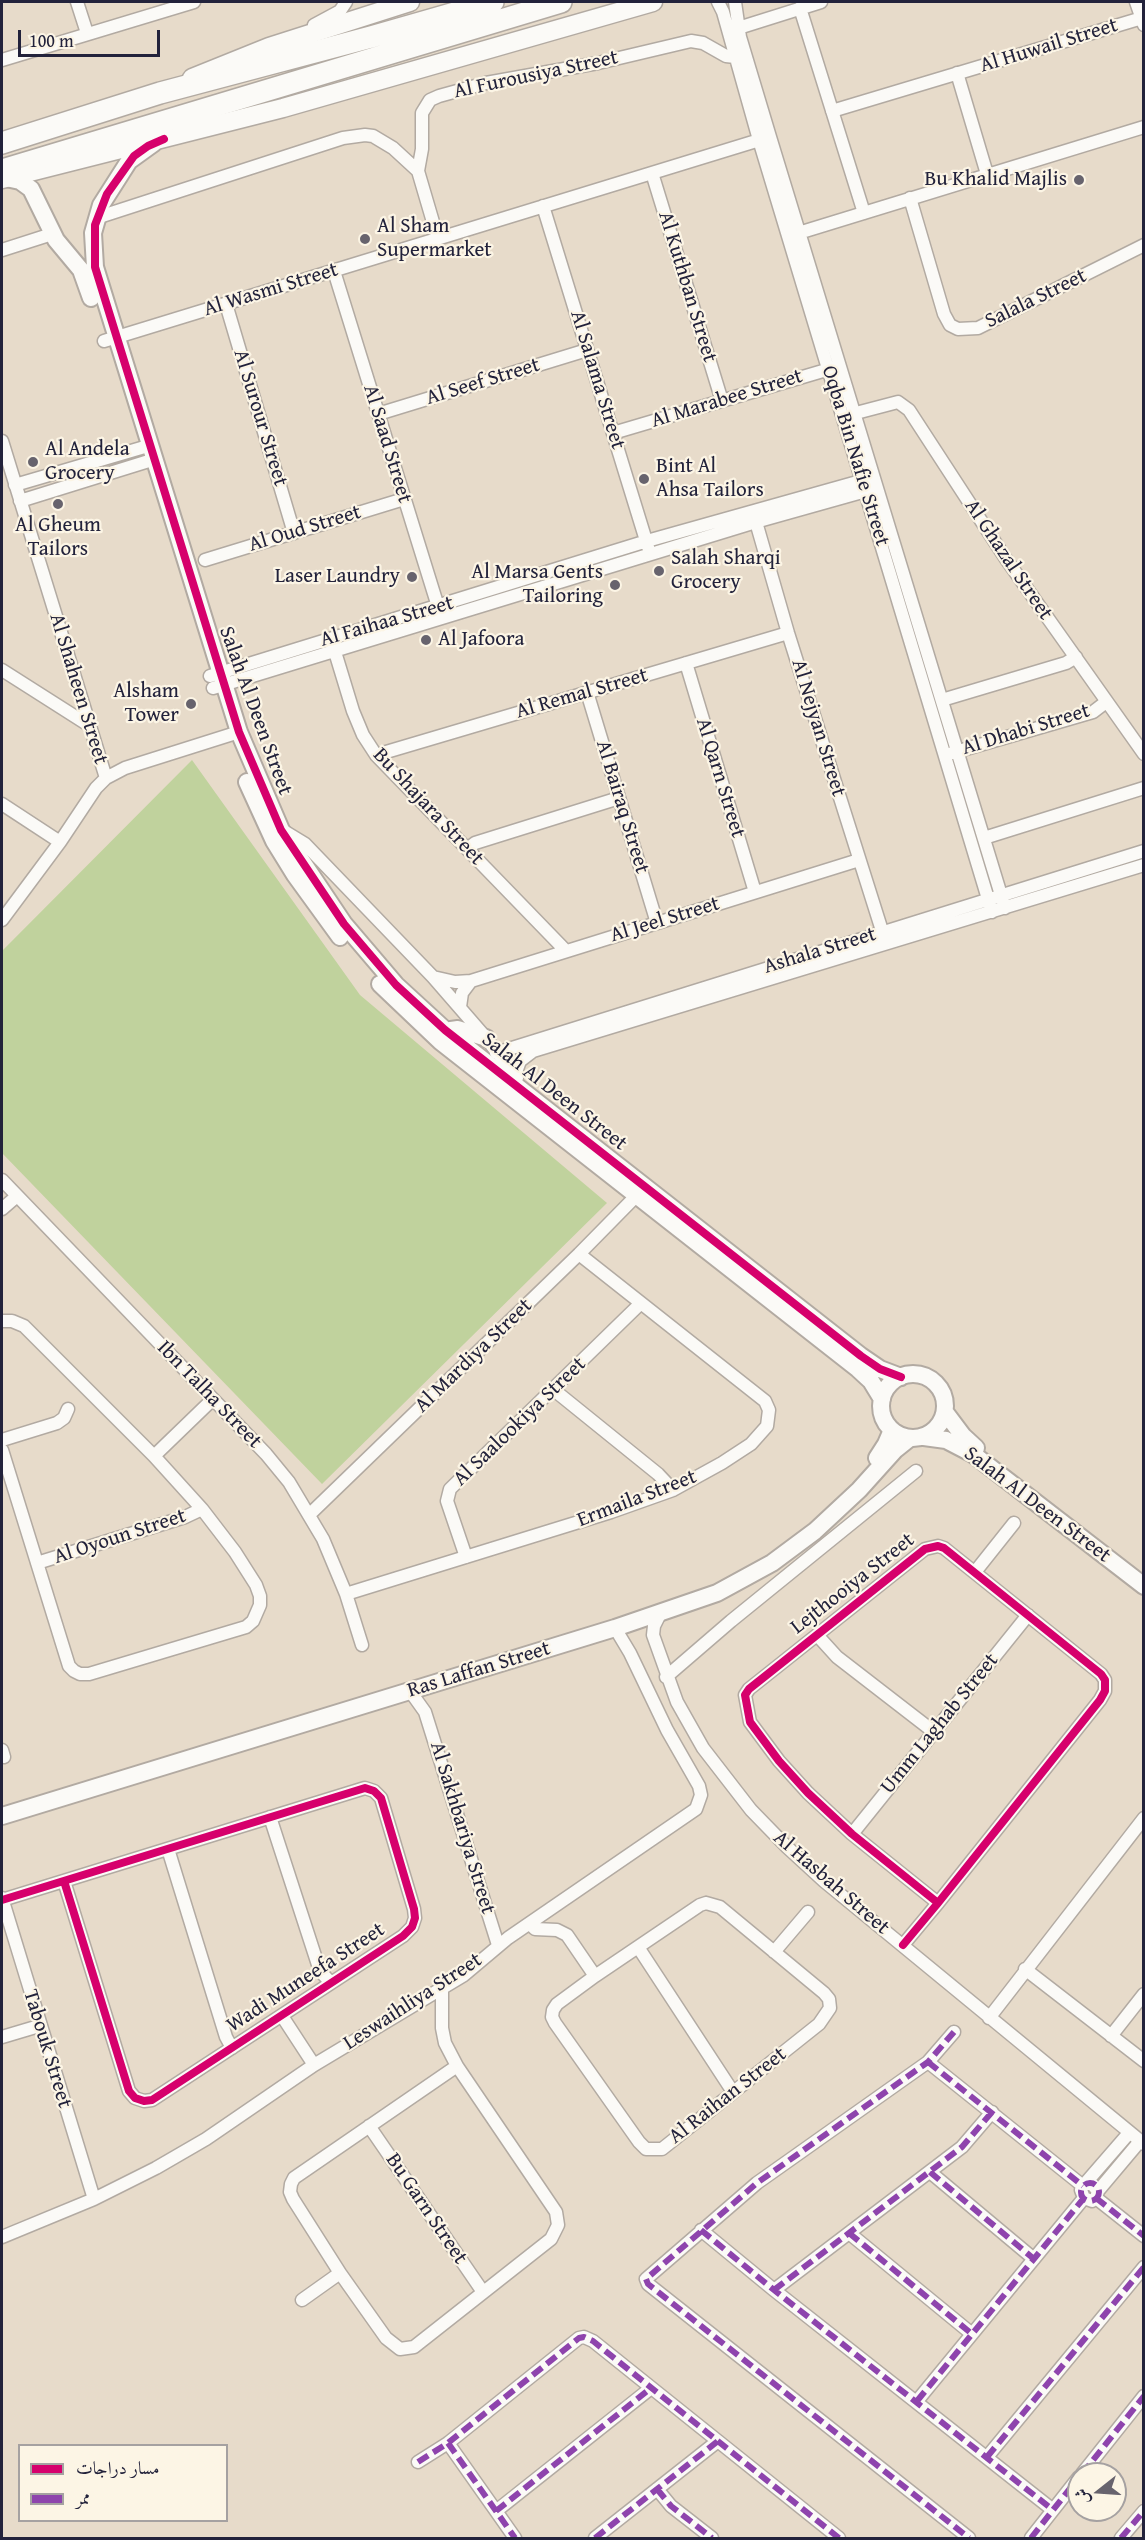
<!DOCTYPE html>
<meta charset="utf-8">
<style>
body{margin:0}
#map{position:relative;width:1145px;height:2540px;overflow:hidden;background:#e7dbca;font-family:"Gentium Book Plus",Amiri,serif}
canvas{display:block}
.frame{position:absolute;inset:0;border:3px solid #22223b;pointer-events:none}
.legend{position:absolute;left:18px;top:2444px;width:210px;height:78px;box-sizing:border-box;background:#fcf5e5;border:2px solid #a5a1a1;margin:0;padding:8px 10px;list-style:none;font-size:18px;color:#22223b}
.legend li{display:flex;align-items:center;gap:12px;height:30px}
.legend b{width:30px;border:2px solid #a5a1a1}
.north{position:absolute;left:1067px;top:2462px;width:60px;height:60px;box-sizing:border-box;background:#fcf5e5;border:2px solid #a5a1a1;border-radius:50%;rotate:253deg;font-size:16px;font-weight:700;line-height:24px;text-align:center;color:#22223b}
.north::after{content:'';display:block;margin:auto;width:21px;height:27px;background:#67636d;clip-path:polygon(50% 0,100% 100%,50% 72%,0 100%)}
.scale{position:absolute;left:18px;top:30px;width:142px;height:27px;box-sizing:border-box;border:3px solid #22223b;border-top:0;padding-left:8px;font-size:18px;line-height:21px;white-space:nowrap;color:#22223b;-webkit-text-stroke:4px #fcf5e5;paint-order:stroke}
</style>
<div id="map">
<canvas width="1145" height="2540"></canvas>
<div class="frame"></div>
<ul class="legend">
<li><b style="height:8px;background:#d6006c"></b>مسار دراجات</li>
<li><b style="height:8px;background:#8e44ad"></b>ممر</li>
</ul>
<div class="north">ش</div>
<div class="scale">100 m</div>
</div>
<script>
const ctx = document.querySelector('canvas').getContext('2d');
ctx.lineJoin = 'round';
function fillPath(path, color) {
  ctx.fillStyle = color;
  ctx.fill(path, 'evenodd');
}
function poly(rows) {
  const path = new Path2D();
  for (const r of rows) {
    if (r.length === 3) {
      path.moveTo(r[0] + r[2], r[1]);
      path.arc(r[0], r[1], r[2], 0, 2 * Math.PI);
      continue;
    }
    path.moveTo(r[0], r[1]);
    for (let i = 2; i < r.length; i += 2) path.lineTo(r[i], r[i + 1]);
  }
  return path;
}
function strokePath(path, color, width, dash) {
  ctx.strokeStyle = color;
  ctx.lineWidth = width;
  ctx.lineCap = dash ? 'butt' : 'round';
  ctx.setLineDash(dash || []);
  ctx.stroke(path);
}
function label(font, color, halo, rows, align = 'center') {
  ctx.font = font + ' "Gentium Book Plus",serif';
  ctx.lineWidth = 4.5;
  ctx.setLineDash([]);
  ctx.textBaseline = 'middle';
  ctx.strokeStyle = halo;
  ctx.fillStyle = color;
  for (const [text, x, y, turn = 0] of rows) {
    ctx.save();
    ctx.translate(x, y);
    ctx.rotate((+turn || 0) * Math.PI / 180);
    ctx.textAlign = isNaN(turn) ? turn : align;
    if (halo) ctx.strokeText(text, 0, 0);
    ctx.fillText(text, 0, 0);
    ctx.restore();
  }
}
fillPath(poly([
 [192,760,360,995,607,1203,322,1484,2,1153,2,951]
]), '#c0d29d');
const street = poly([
 [77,2,87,33],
 [718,2,723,12,759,140,992,912],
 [735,2,740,37,770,137,1005,908],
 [1136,2,1144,25],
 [800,8,864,213],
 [314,25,340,11,346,2],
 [732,30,821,2],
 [2,60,194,2],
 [957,73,987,174],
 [832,111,1142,18],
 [418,171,422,149,422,113,430,100,439,96,486,83,598,63,691,41,703,43,726,56,735,57],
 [652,173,722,401],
 [910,198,944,314,950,325,958,329,978,328,1144,245],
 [543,206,648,547],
 [96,218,343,138,365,135,373,136,393,148,418,171,438,239],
 [792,235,1144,127],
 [2,250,52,234],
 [334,271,440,613],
 [226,304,294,533],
 [104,341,766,138],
 [856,413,898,402,909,410,1006,559,1144,754],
 [378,414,587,350],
 [613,433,833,368],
 [2,441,106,778],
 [15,485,148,446],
 [20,501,152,460],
 [754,515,788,633,884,937],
 [205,560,404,499],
 [332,642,353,711,363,735,376,755,566,951],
 [686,663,755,892],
 [2,670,90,726],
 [210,676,647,541,868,479],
 [213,688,759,521,873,489],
 [587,692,657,923],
 [942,700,1066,663,1076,657],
 [952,753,1093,712,1106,702],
 [376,755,788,633],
 [2,804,60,842],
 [282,830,305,844,433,977,486,1038,517,1078],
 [984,838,1144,788],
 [467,849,475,843,619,798],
 [2,920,60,842,96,788,106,778,125,768,239,732],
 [433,977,455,982,471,981,859,860],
 [460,1007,462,993,471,981],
 [496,1053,1144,851],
 [515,1075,520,1061,533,1051,1144,865],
 [2,1180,266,1454,289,1482,323,1539,346,1594,362,1645],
 [2,1209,17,1196],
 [2,1321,12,1321,24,1326,154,1456,202,1509,235,1552,256,1585,260,1596,260,1605,253,1621,246,1627,89,1674,80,1674,74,1671,69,1666,2,1450],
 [554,1390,658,1474,673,1490],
 [2,1440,57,1423,64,1418,68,1409],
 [154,1456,213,1399],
 [310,1514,579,1254,642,1190],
 [466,1557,447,1501,450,1489,640,1304],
 [37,1563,185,1517,202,1509],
 [975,1572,1014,1523],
 [346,1594,611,1512,673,1490,722,1463,751,1444,767,1426,769,1410,765,1401,579,1254],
 [661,1612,654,1626,653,1635,677,1702,703,1748,751,1810,787,1847,824,1881,1144,2144],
 [817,1635,837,1657,934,1732],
 [666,1677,731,1621,916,1471],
 [410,1691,425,1712,498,1945],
 [2,1750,4,1757],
 [270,1817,320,1971,331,1983],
 [852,1834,1028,1615],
 [168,1849,226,2037,232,2048],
 [2,1898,94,2199],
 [2,1900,365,1788,374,1791,381,1798,414,1909,415,1918,412,1927,403,1936,152,2100,144,2101,135,2098,129,2091,64,1881],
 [706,1903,720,1907,824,1993,829,1999,830,2008,819,2024,662,2149,646,2149,639,2142,555,2023,552,2017,553,2010,557,2004,595,1976,700,1905,706,1903],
 [530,1924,535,1929,557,1930,567,1935,595,1976],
 [903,1945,938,1903,1100,1700,1105,1691,1105,1680,1101,1674,944,1548,938,1546,925,1549,749,1689,745,1695,750,1722,779,1761,808,1793,852,1834,938,1903],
 [638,1947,733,2092],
 [774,1952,808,1912],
 [1025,1969,1144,2061],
 [442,1988,442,2028,445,2043,457,2066,556,2212,558,2225,551,2239,414,2347,400,2349,386,2338,340,2273,293,2199,290,2192,291,2184,294,2178,457,2066],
 [282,2016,314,2065],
 [989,2018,1144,1818],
 [954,2032,928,2062,757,2183,646,2279,648,2284,969,2538],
 [1111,2036,1144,1994],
 [2,2037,39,2026],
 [928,2062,1083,2186],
 [369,2126,483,2292],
 [930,2172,1034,2259],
 [1087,2184,1092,2184,1098,2191,1096,2198,1092,2201,1084,2198,1081,2190,1083,2186,1129,2133],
 [1098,2191,1140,2141],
 [1096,2198,1144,2236],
 [701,2230,774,2290,1053,2510],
 [849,2233,972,2334],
 [2,2237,94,2199,156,2168,206,2139,314,2065,464,1975,508,1938,696,1809,701,1795,699,1786,667,1730,630,1653,615,1628],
 [774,2290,962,2147,992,2112],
 [302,2300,340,2273],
 [917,2401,1084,2198],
 [448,2443,515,2538],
 [987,2457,1144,2267],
 [418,2462,448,2443,579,2338,584,2337,593,2341,839,2538],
 [1082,2474,1144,2396],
 [657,2489,671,2506,712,2538],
 [496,2511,651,2388],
 [595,2538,718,2441],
 [1031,2538,1079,2477],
 [1121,2538,1144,2511]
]);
const secondary = poly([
 [154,143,129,161,101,205,93,233,95,267,239,732,281,830,344,924,396,985,445,1030,861,1356,880,1369,901,1377],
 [6,178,20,181,31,189,56,240,81,270,91,298],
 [247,782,274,841,295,875,340,937],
 [380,984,441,1042,858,1369,871,1381,882,1399],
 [444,1031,458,1029,486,1038],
 [913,1406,32],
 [945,1412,963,1436,976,1448],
 [924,1437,946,1440,973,1454,1144,1586],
 [877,1458,886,1444,892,1430],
 [2,1816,615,1628,717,1593,772,1563,815,1531,859,1490,895,1450,910,1438]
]);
const primary = poly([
 [192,78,269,47,410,2],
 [2,179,283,108,653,2]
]);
const highway = poly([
 [2,143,160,93,371,37,493,2],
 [2,170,561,2]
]);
strokePath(street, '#b2aaa2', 15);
strokePath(secondary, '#b2aaa2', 20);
strokePath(primary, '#b2aaa2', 21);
strokePath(highway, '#b2aaa2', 24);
strokePath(street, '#fbfaf7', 12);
strokePath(secondary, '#fbfaf7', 16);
strokePath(primary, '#fbfaf7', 18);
strokePath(highway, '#fbfaf7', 21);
strokePath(poly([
 [954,2032,928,2062,757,2183,646,2279,648,2284,969,2538],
 [928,2062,1083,2186],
 [930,2172,1034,2259],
 [1090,2192,9],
 [1096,2198,1144,2236],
 [701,2230,774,2290,1053,2510],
 [849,2233,972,2334],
 [774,2290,962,2147,992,2112],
 [917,2401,1084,2198],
 [448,2443,515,2538],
 [987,2457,1144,2267],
 [418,2462,448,2443,579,2338,584,2337,593,2341,839,2538],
 [1082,2474,1144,2396],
 [657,2489,671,2506,712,2538],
 [496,2511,651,2388],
 [595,2538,718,2441],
 [1031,2538,1079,2477],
 [1121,2538,1144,2511]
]), '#8e44ad', 6, [12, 6]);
strokePath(poly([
 [164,139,148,146,134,156,107,194,95,225,95,267,239,732,281,830,344,924,396,985,445,1030,861,1356,880,1369,901,1377],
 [2,1900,365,1788,374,1791,381,1798,414,1909,415,1918,412,1927,403,1936,152,2100,144,2101,135,2098,129,2091,64,1881],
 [903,1945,938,1903,1100,1700,1105,1691,1105,1680,1101,1674,944,1548,938,1546,925,1549,749,1689,745,1695,750,1722,779,1761,808,1793,852,1834,938,1903]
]), '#d6006c', 8);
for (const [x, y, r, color] of [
 [1079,180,6,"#67636d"],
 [365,239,6,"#67636d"],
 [33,462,6,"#67636d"],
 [644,479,6,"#67636d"],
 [58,504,6,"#67636d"],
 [659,571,6,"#67636d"],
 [412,577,6,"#67636d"],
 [615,585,6,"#67636d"],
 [426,640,6,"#67636d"],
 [191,704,6,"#67636d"]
]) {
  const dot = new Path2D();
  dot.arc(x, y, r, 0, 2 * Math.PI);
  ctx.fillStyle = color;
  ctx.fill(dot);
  strokePath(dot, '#fcf5e5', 2);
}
label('21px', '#22223b', '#fcf5e5', [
 ["Al Huwail Street",1049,46,-17],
 ["Al Furousiya Street",536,75,-12],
 ["Al Kuthban Street",687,287,73],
 ["Al Wasmi Street",271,290,-17],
 ["Salala Street",1036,299,-26],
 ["Al Salama Street",597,380,73],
 ["Al Seef Street",483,382,-17],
 ["Al Marabee Street",727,399,-17],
 ["Al Surour Street",260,418,73],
 ["Al Saad Street",387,444,73],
 ["Oqba Bin Nafie Street",855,456,73],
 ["Al Oud Street",305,529,-17],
 ["Al Ghazal Street",1008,560,56],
 ["Al Faihaa Street",387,622,-16],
 ["Al Shaheen Street",78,689,73],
 ["Al Remal Street",582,694,-16],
 ["Salah Al Deen Street",255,711,70],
 ["Al Nejyan Street",818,728,73],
 ["Al Dhabi Street",1026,730,-17],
 ["Al Qarn Street",720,778,73],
 ["Bu Shajara Street",428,807,47],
 ["Al Bairaq Street",622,807,73],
 ["Al Jeel Street",665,920,-17],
 ["Ashala Street",820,951,-17],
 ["Salah Al Deen Street",554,1092,38],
 ["Al Mardiya Street",474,1356,-44],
 ["Ibn Talha Street",209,1395,46],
 ["Al Saalookiya Street",520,1422,-44],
 ["Ermaila Street",637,1499,-21],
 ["Salah Al Deen Street",1037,1505,37],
 ["Al Oyoun Street",120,1537,-18],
 ["Lejthooiya Street",853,1584,-38],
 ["Ras Laffan Street",479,1670,-17],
 ["Umm Laghab Street",940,1724,-51],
 ["Al Sakhbariya Street",462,1828,73],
 ["Al Hasbah Street",831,1883,41],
 ["Wadi Muneefa Street",306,1978,-33],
 ["Leswaihliya Street",413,2002,-33],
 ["Tabouk Street",47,2049,73],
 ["Al Raihan Street",728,2096,-38],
 ["Bu Garn Street",426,2209,56]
]);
label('21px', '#22223b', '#fcf5e5', [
 ["Bu Khalid Majlis",1067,180,"right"],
 ["Al Sham",377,227],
 ["Supermarket",377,251],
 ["Al Andela",45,450],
 ["Grocery",45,474],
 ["Bint Al",656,467],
 ["Ahsa Tailors",656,491],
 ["Al Gheum",58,526,"center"],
 ["Tailors",58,550,"center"],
 ["Salah Sharqi",671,559],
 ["Grocery",671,583],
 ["Al Marsa Gents",603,573,"right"],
 ["Tailoring",603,597,"right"],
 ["Laser Laundry",400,577,"right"],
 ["Al Jafoora",438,640],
 ["Alsham",179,692,"right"],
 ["Tower",179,716,"right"]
], 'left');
</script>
